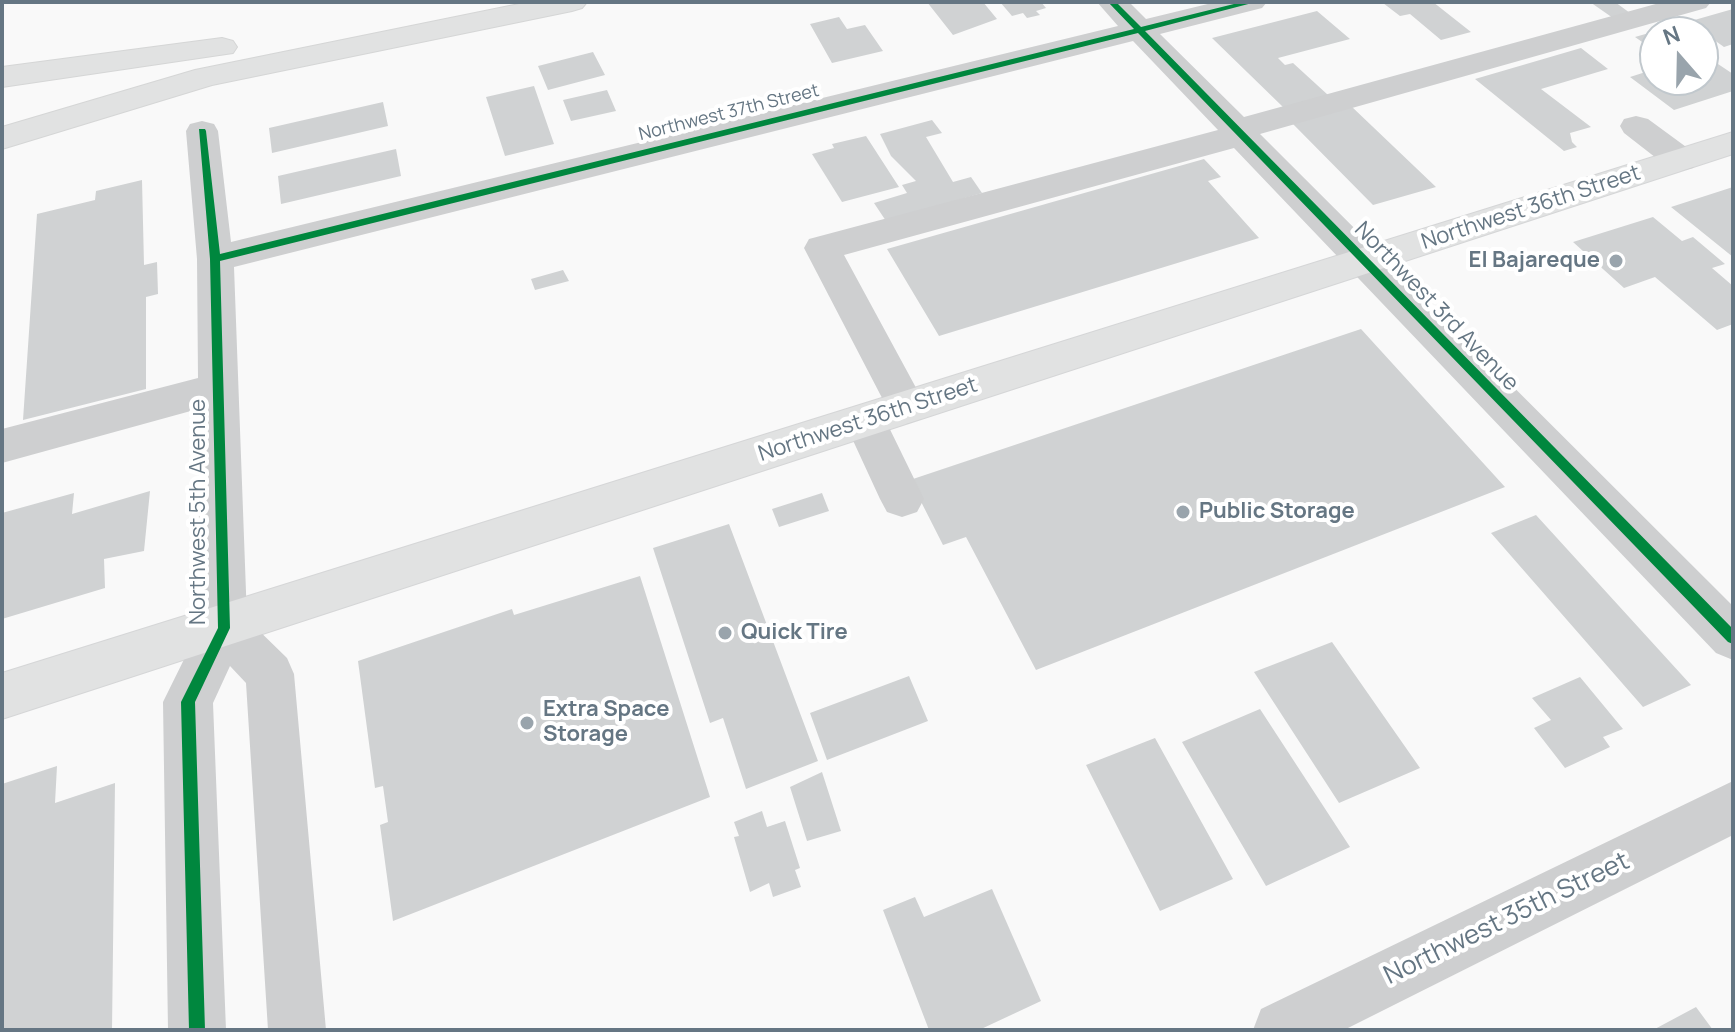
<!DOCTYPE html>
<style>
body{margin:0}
#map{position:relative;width:1735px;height:1032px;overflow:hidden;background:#f9f9f9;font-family:Manrope,sans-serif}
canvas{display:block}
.frame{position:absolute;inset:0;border:4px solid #657683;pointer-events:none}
.north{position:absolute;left:1639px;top:16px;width:80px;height:80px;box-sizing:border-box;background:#fff;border:2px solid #c1c8cd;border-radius:50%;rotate:340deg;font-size:22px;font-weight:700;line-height:32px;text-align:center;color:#657683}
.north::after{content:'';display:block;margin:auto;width:28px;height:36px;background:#99a4ac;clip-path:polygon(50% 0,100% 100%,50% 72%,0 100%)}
</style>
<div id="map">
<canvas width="1735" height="1032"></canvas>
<div class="frame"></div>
<div class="north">N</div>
</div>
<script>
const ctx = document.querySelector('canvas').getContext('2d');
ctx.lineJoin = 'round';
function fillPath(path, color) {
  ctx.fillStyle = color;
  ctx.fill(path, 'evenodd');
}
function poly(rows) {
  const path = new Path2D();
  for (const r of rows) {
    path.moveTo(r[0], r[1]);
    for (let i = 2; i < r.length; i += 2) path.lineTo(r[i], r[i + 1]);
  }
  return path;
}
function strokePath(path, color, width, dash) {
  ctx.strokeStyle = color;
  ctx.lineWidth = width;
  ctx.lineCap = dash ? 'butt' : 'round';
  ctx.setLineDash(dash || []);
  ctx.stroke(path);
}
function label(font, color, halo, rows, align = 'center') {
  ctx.font = font + ' Manrope,sans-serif';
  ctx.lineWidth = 8;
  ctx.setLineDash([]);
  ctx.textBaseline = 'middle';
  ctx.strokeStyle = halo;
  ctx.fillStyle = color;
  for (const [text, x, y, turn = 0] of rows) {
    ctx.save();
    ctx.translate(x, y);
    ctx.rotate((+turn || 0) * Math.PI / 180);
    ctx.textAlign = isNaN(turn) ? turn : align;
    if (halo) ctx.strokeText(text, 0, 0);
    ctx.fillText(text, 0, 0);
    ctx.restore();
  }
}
fillPath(poly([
 [927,2,983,2,997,19,953,35],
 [1000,2,1041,2,1046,8,1036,11,1040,15,1027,18,1023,13,1012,16],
 [1433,2,1471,32,1441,40,1410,14,1400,16,1383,3],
 [1590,2,1615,2,1630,13,1613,18],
 [1733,9,1733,44,1724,47,1703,32,1655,32,1655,51,1635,37],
 [1317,11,1350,39,1278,58,1285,65,1293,63,1328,95,1283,107,1212,38],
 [839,17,847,29,865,25,883,51,832,63,810,24],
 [1581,48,1608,69,1541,89,1591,127,1570,133,1572,142,1577,147,1564,151,1475,79],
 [593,52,605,75,548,90,538,66],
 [1703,54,1733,74,1733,91,1674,110,1630,77,1655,69,1655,80,1703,80],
 [534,86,554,144,505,156,486,97],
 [607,90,616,111,571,121,563,100],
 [383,102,388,126,272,153,269,128],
 [1351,106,1436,187,1373,205,1291,122],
 [932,120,942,133,926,137,953,182,971,177,982,193,886,221,874,203,907,193,902,185,916,181,891,156,880,134],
 [866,136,899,187,842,202,812,154,834,148,832,144],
 [396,149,401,176,281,204,278,176],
 [1204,159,1221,177,1208,181,1259,238,939,336,887,249],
 [142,180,144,265,157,262,158,294,146,297,146,389,23,420,37,214,95,200,96,191],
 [1733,187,1733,257,1671,207],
 [1653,217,1682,241,1693,237,1725,264,1712,268,1733,286,1733,324,1717,330,1655,277,1624,288,1573,242],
 [563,270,569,281,535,290,531,279],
 [1361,329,1505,487,1036,670,966,537,943,545,910,480],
 [150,491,144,551,104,559,105,588,2,619,2,513,74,493,72,514],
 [822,493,829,511,779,527,772,509],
 [1536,515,1691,685,1643,707,1491,533],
 [729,524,818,761,746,789,723,718,710,723,653,548],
 [640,576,710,797,393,921,380,825,388,822,383,786,375,788,358,661,512,609,514,615],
 [1332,642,1420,768,1339,803,1254,672],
 [909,676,928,721,827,760,810,713],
 [1580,677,1623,729,1603,737,1610,747,1565,768,1534,728,1551,720,1532,698],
 [1260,709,1350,847,1266,886,1182,742],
 [1155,738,1233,879,1160,911,1086,765],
 [57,766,55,803,115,783,112,1030,2,1030,2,784],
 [822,772,841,831,807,841,790,787],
 [762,811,767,827,785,821,800,868,795,870,801,887,773,897,769,883,750,892,734,837,739,836,734,822],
 [992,889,1041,1001,979,1030,929,1030,883,910,915,897,924,917],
 [1696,1007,1713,1030,1653,1030]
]), '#d0d2d3');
const major = poly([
 [1733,132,1733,154,2,719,2,673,1733,132]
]);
const highway = poly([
 [529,2,587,2,582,8,572,11,212,85,2,149,2,127,195,70,529,2],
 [222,38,233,41,237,47,233,53,2,87,2,67,222,38]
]);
strokePath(major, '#d5d6d7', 2);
strokePath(highway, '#d5d6d6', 2);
fillPath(poly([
 [1097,2,1129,2,1146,19,1216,2,1267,2,1262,8,1160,34,1244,117,1663,2,1711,2,1706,8,1260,134,1733,606,1733,660,1716,653,1234,148,844,255,927,408,921,419,907,424,893,419,804,248,809,239,1218,130,1133,41,234,267,247,619,287,658,294,674,326,1030,268,1030,246,683,230,666,213,703,226,1030,168,1030,163,702,200,627,198,409,2,463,2,429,198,378,197,259,186,131,190,124,202,121,214,124,218,131,231,242,1118,26,1097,2],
 [1636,116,1648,119,1693,152,1698,160,1693,168,1681,171,1669,168,1624,133,1620,126,1624,119,1636,116],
 [865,405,880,409,924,499,917,512,902,517,887,512,880,499,844,421,850,409,865,405],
 [1733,781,1733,835,1344,1030,1253,1030,1261,1009,1733,781]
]), '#cecfd0');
fillPath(major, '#e1e2e2');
fillPath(highway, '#e1e2e2');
fillPath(poly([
 [1108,2,1116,2,1141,27,1242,2,1256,2,1145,31,1733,629,1733,644,1728,642,1138,33,220,261,230,628,195,702,205,1030,189,1030,181,702,218,628,210,259,199,129,205,129,206,131,220,254,1134,29,1108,2]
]), '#00873e');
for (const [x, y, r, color] of [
 [1616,261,8,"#99a4ac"],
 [1183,512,8,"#99a4ac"],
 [725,633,8,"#99a4ac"],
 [527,723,8,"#99a4ac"]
]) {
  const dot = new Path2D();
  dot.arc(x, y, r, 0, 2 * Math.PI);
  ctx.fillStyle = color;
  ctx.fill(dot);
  strokePath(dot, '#fff', 3);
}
label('18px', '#657683', '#fff', [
 ["Northwest 37th Street",729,113,-14]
]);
label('22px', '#657683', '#fff', [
 ["Northwest 36th Street",1531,208,-18],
 ["Northwest 3rd Avenue",1436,307,46],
 ["Northwest 36th Street",868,420,-18],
 ["Northwest 5th Avenue",199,512,-90]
]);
label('bold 22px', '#657683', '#fff', [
 ["El Bajareque",1600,261,"right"],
 ["Public Storage",1199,512],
 ["Quick Tire",741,633],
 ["Extra Space",543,710],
 ["Storage",543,735]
], 'left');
label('26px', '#657683', '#fff', [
 ["Northwest 35th Street",1507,919,-26]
]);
</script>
